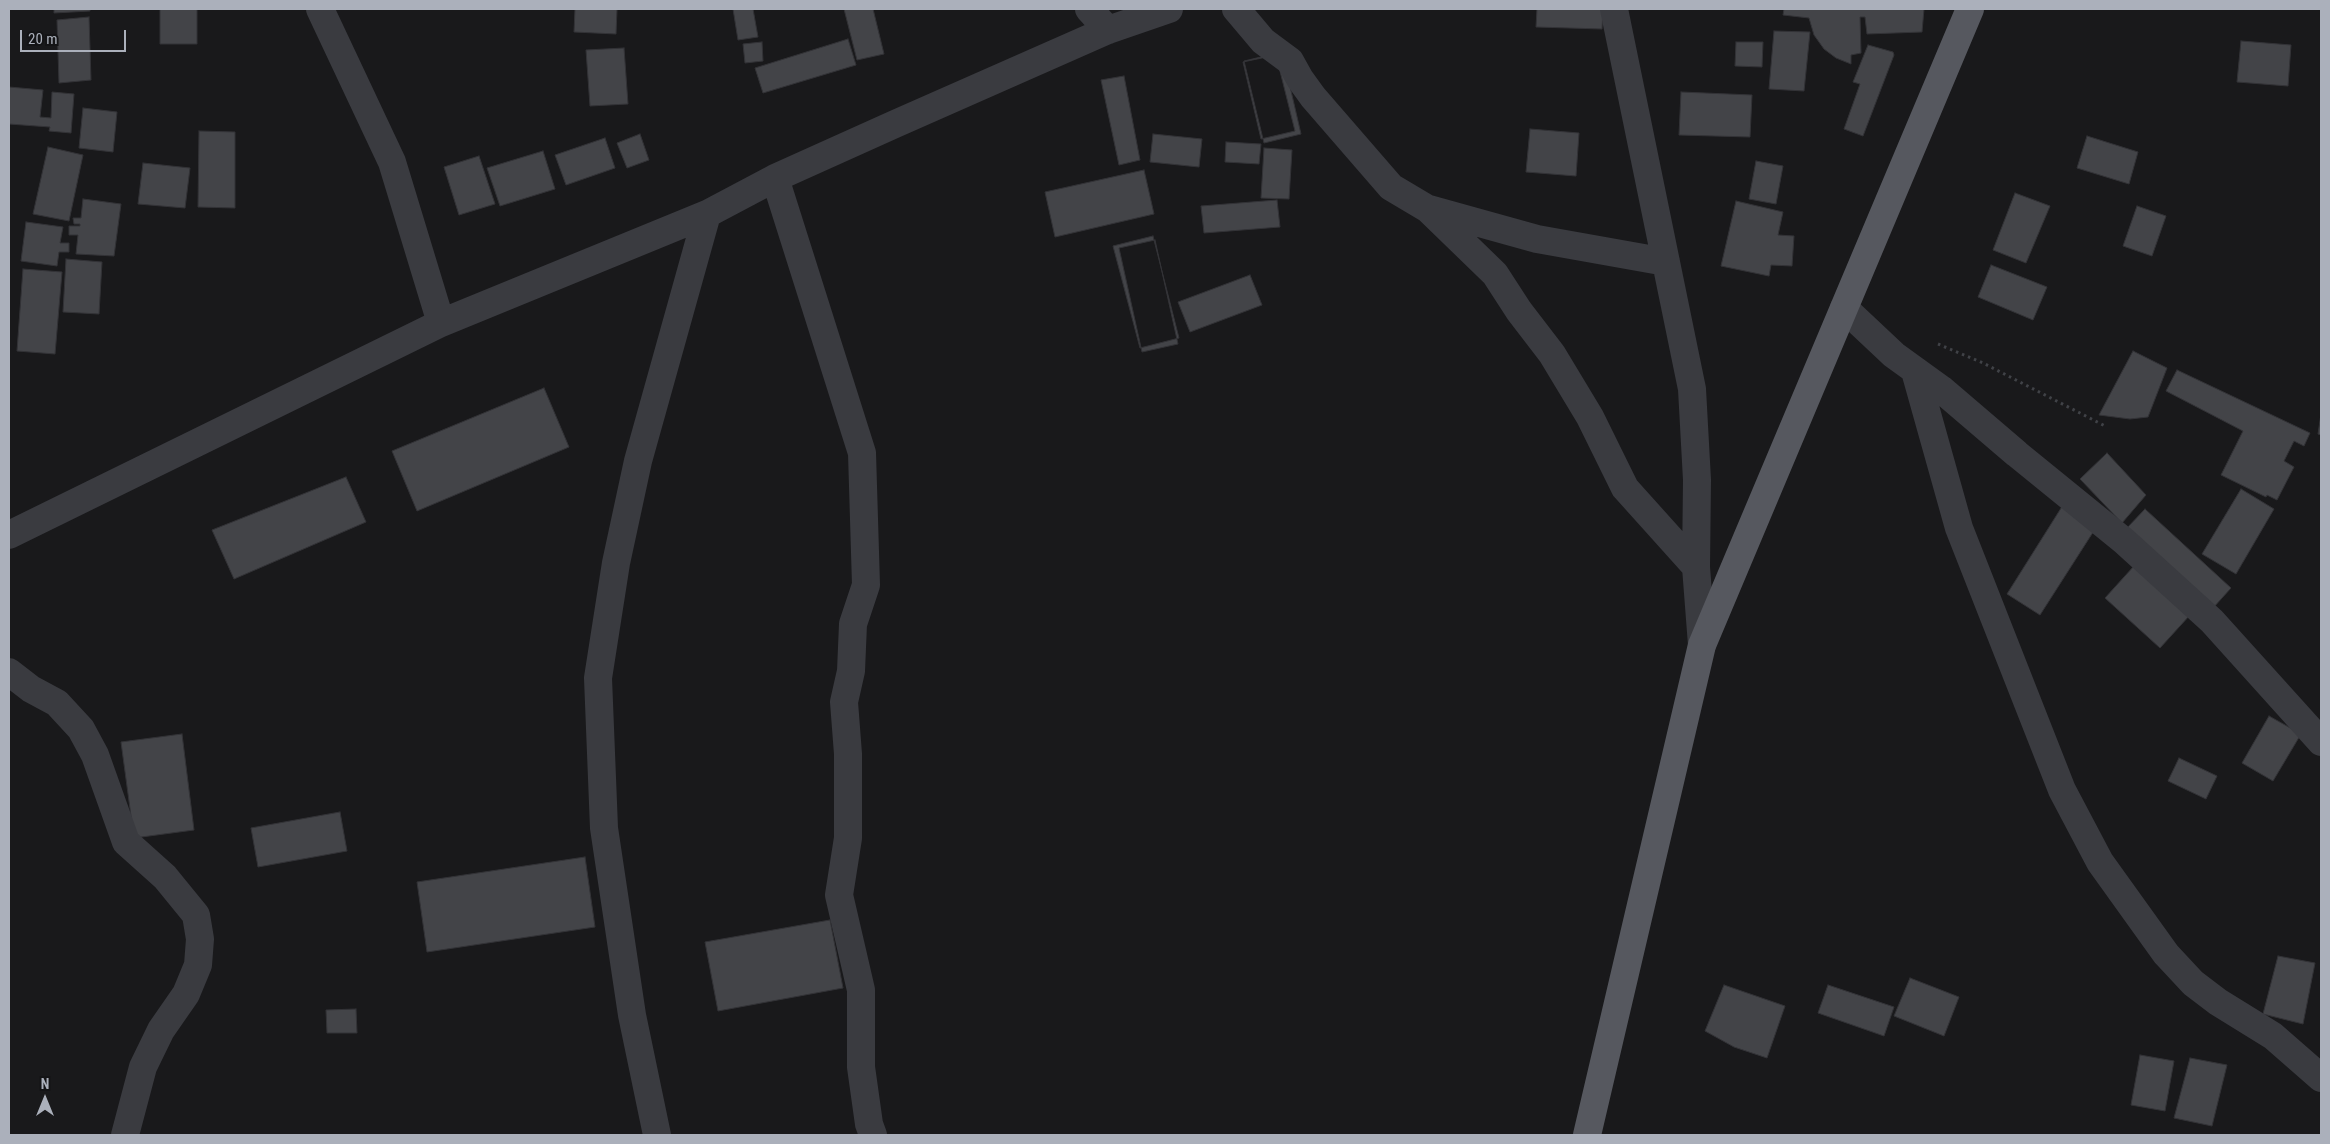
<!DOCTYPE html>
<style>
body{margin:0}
#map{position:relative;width:2330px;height:1144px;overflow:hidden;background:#19191b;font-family:"Roboto Condensed",sans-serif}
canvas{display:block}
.frame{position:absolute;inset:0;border:10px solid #abb0bb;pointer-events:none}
.north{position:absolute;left:20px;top:1074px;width:50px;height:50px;-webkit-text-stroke:4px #141416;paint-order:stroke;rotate:0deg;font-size:14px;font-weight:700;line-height:20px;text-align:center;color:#abb0bb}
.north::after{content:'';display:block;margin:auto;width:18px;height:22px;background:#abb0bb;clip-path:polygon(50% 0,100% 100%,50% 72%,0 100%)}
.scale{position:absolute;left:20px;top:30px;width:106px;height:22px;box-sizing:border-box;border:2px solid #abb0bb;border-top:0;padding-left:6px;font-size:15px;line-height:18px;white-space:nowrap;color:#abb0bb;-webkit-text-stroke:4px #141416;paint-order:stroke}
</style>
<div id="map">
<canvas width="2330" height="1144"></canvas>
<div class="frame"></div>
<div class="north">N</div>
<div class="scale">20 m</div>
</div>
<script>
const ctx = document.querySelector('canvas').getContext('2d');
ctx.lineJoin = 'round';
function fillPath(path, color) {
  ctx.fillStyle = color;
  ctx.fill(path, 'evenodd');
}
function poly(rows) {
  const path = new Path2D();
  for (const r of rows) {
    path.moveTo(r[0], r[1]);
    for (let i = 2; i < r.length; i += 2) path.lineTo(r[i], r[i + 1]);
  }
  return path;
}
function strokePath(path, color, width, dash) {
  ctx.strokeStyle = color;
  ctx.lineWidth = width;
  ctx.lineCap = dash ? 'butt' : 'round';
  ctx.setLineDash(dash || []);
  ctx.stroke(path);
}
const building = poly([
 [54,9,90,9,90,11,54,13,54,9],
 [160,9,197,9,197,44,160,44,160,9],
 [575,9,617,9,616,34,574,32,575,9],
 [733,9,753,9,758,37,738,40,733,9],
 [844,9,873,9,884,54,857,60,844,9],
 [1537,9,1603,9,1602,29,1536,27,1537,9],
 [1784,9,1924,9,1922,32,1867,34,1865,17,1860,17,1861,53,1851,55,1851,64,1836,58,1824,49,1814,35,1809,18,1783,15,1784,9],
 [89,17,91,80,59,83,57,20,89,17],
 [1774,31,1810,32,1804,91,1769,89,1774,31],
 [848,39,856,65,763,93,755,68,848,39],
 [2241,41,2291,45,2288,86,2237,82,2241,41],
 [762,42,763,61,745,63,743,44,762,42],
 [1736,42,1763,42,1762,67,1735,66,1736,42],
 [1868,45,1893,52,1894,55,1863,136,1844,129,1860,84,1853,82,1868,45],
 [624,48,628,104,590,106,586,50,624,48],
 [1282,52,1301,134,1264,143,1244,61,1282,52],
 [1276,55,1295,131,1261,139,1243,62,1276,55],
 [1124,76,1140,160,1119,165,1101,80,1124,76],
 [9,87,43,90,40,117,51,118,52,92,74,94,71,133,49,131,50,127,9,124,9,87],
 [1681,92,1752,95,1750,137,1679,135,1681,92],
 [83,108,117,112,113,152,79,148,83,108],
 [1530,129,1579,133,1576,176,1526,172,1530,129],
 [199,131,235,132,235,208,198,207,199,131],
 [640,134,649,160,627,168,617,143,640,134],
 [1153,134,1202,139,1199,167,1150,162,1153,134],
 [2087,136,2138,152,2129,184,2077,168,2087,136],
 [605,138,615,168,566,185,555,155,605,138],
 [1226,142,1261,144,1259,164,1225,162,1226,142],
 [48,147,83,155,69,221,33,214,48,147],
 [1264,148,1292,150,1289,199,1261,198,1264,148],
 [543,151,555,189,500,206,487,168,543,151],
 [479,156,495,204,459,215,444,167,479,156],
 [1756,161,1783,166,1776,204,1749,199,1756,161],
 [143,163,190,168,185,208,138,204,143,163],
 [1144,170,1154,214,1055,237,1045,192,1144,170],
 [2015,193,2050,206,2026,263,1993,250,2015,193],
 [83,199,121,204,114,256,76,254,78,235,69,235,69,226,80,226,80,224,74,224,73,218,81,218,83,199],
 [1277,200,1280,227,1204,233,1201,206,1277,200],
 [1736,201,1783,212,1778,235,1794,236,1792,266,1771,265,1769,276,1721,266,1736,201],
 [2137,206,2166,216,2152,256,2123,246,2137,206],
 [26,222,63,227,60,243,69,243,69,252,59,252,57,266,21,261,26,222],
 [1153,236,1179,338,1140,348,1113,246,1153,236],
 [1155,240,1178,344,1142,352,1119,248,1155,240],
 [66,259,102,262,99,314,63,312,66,259],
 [1991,265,2047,287,2033,320,1978,297,1991,265],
 [23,269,62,272,55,354,17,351,23,269],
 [1250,275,1262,305,1190,332,1178,302,1250,275],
 [2133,351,2167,368,2148,417,2130,419,2099,415,2133,351],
 [2177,370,2310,433,2304,446,2294,441,2284,461,2294,467,2277,500,2267,495,2266,497,2221,475,2243,431,2166,391,2177,370],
 [544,388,569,447,417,511,392,451,544,388],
 [2321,414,2321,435,2318,434,2321,414],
 [2107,453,2146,495,2122,523,2080,479,2107,453],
 [346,477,366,522,234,579,212,530,346,477],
 [2241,489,2274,509,2236,574,2202,554,2241,489],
 [2063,505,2097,526,2040,615,2007,594,2063,505],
 [2145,509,2231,588,2213,608,2126,529,2145,509],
 [2134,566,2190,615,2160,648,2105,598,2134,566],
 [2269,716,2301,734,2273,781,2242,763,2269,716],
 [182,734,194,830,134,838,121,742,182,734],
 [2179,758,2217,776,2206,799,2168,781,2179,758],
 [340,812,347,851,258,867,251,828,340,812],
 [585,857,595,927,427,952,417,882,585,857],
 [830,920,843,988,718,1011,705,942,830,920],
 [2278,956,2315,963,2303,1024,2263,1014,2278,956],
 [1910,978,1959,997,1944,1036,1894,1016,1910,978],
 [1724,985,1785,1006,1767,1058,1734,1047,1705,1031,1724,985],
 [1828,985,1894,1007,1884,1036,1818,1013,1828,985],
 [356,1009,357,1033,327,1033,326,1010,356,1009],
 [2140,1055,2174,1061,2165,1111,2131,1105,2140,1055],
 [2190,1058,2227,1065,2212,1126,2174,1118,2190,1058]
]);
fillPath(building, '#434448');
strokePath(building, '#333337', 1);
strokePath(poly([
 [1938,344,1983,363,2107,427]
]), '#404247', 3, [2.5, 4]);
strokePath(poly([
 [320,9,392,162,441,323],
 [1089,9,1108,30],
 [1236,9,1263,41,1290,61,1300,79,1313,97,1391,187,1428,209,1495,274,1519,311,1552,354,1590,417,1625,488,1696,567],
 [1614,9,1692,389,1697,480,1696,567,1702,645],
 [775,178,862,453,866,585,853,624,851,671,844,702,848,754,848,838,839,895,861,990,861,1067,869,1124,873,1135],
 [1429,209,1537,239,1666,262],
 [1844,308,1894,355,1941,389,2017,454,2124,541,2212,621,2321,742],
 [1915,371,1959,528,2062,790,2100,862,2166,954,2193,983,2218,1002,2273,1036,2321,1078],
 [9,535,441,323,707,214,775,178,895,124,1108,30,1169,9],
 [9,672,31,689,57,703,81,729,95,755,126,842,165,877,196,915,200,939,198,965,186,994,161,1030,143,1067,125,1135],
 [657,1135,632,1015,604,828,598,678,616,563,638,461,707,214]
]), '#3a3b40', 28);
strokePath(poly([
 [1587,1135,1702,645,1970,9]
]), '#56585f', 28);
</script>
